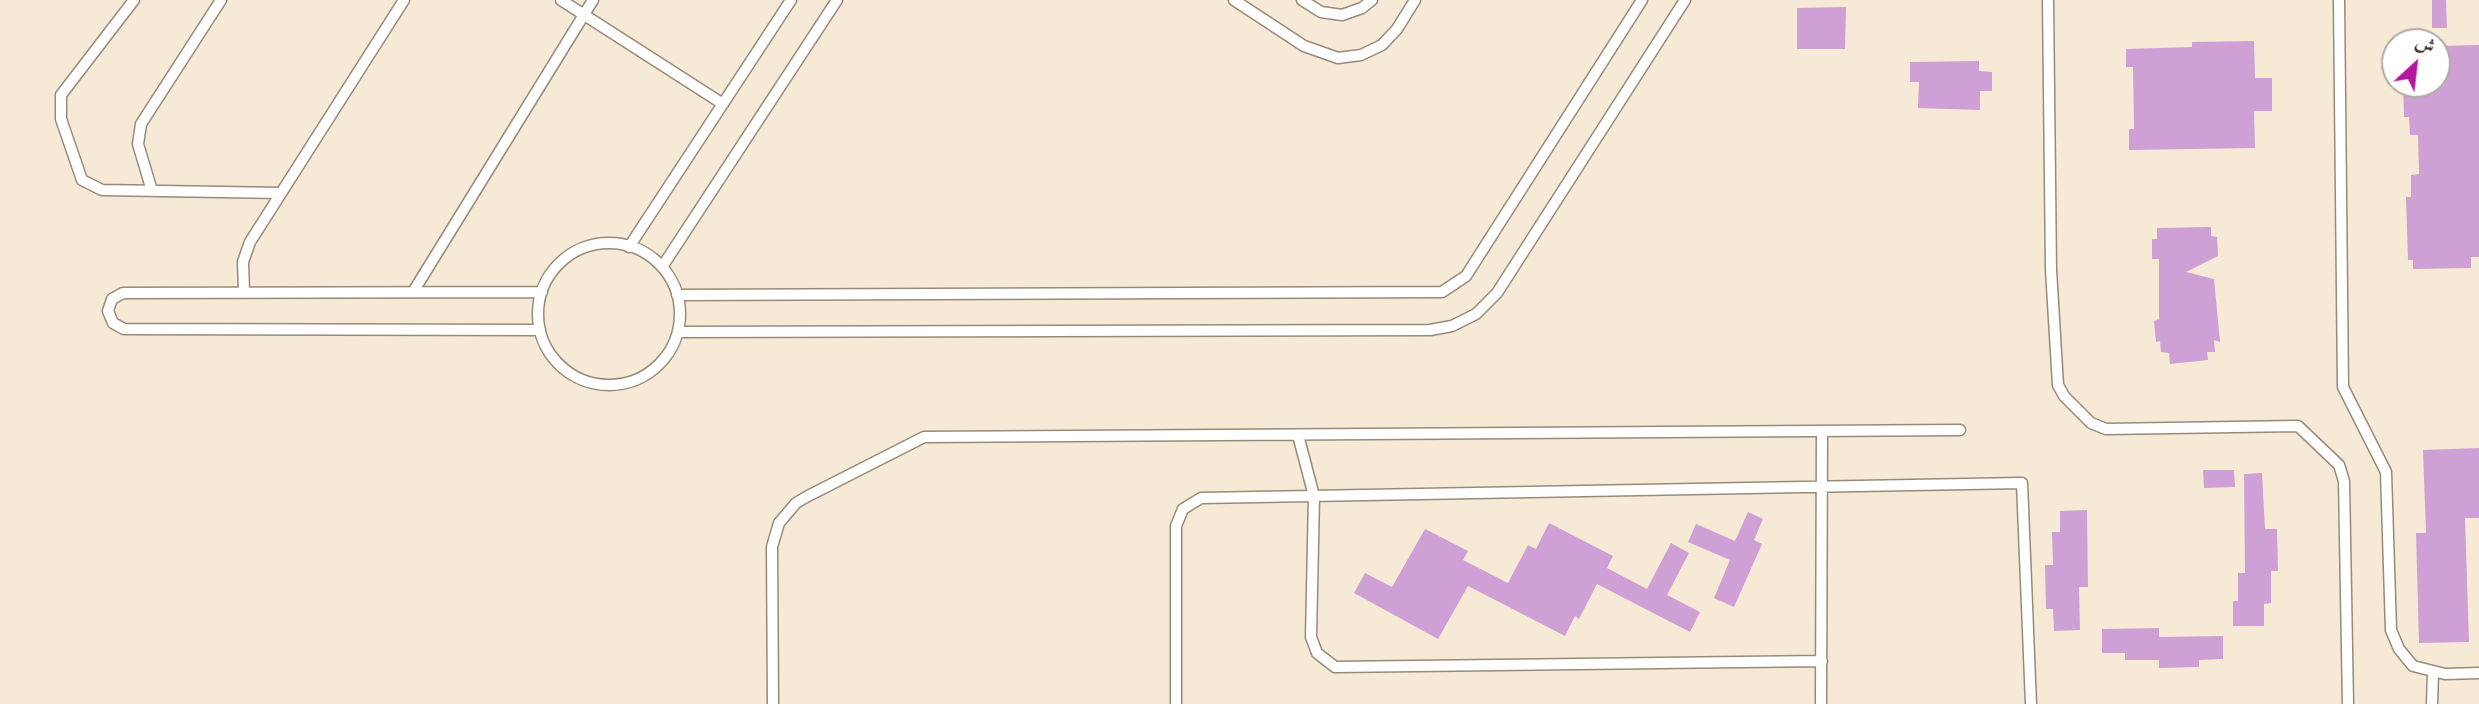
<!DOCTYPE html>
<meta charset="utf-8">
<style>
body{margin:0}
#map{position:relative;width:2479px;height:704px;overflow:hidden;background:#f6ead6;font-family:"Sorts Mill Goudy",Amiri,serif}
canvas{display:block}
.north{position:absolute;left:2381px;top:28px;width:70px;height:70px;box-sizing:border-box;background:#fff;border:2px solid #b1aaa5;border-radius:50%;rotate:27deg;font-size:19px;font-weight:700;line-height:28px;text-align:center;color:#3b2a1e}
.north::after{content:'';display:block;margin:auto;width:24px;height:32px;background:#b5179e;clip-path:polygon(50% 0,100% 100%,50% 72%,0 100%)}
</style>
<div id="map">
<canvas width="2479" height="704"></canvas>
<div class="north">ش</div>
</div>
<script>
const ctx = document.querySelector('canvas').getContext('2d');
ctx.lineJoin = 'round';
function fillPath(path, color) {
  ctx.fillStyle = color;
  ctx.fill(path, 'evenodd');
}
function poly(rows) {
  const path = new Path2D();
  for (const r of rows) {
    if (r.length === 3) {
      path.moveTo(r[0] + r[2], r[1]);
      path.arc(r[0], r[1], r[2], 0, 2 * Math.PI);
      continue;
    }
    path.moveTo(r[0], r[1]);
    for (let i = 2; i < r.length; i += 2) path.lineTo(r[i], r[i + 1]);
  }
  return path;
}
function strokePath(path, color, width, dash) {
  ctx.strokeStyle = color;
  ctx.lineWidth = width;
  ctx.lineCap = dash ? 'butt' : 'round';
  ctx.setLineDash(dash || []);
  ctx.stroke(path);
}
fillPath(poly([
 [2432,0,2446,0,2447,28,2432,28],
 [1846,7,1845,49,1797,49,1797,8],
 [2254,41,2255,78,2272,78,2272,111,2254,111,2255,148,2129,150,2129,129,2134,129,2133,67,2126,67,2126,49,2192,47,2192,42],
 [2479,45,2479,257,2471,257,2471,268,2413,269,2413,260,2408,260,2406,197,2411,197,2411,175,2419,174,2418,135,2410,135,2409,117,2404,117,2403,84,2437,84,2437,46],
 [1979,61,1979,71,1992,72,1992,91,1980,91,1980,110,1918,108,1919,82,1910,82,1910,62],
 [2211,227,2211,236,2217,237,2218,256,2186,272,2214,279,2220,342,2214,340,2215,352,2207,352,2208,360,2170,364,2169,353,2161,352,2160,341,2156,342,2154,321,2159,319,2159,259,2152,259,2152,239,2157,239,2157,228],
 [2479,448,2479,518,2465,518,2469,642,2419,643,2416,533,2426,533,2423,450],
 [2203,470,2234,470,2235,487,2204,488],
 [2262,473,2265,529,2277,529,2278,571,2271,571,2271,603,2264,604,2264,626,2233,626,2233,601,2238,601,2238,573,2245,573,2244,474],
 [2087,510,2088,587,2079,587,2080,630,2054,631,2053,609,2046,609,2045,565,2053,565,2052,532,2060,532,2060,511],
 [1748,512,1763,519,1754,540,1762,544,1734,607,1714,598,1730,560,1688,542,1696,524,1735,541],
 [1549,523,1613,556,1607,568,1647,589,1671,543,1689,553,1667,595,1700,612,1690,632,1597,584,1579,619,1575,616,1565,636,1468,586,1438,639,1354,593,1365,573,1392,587,1425,529,1468,551,1463,560,1508,583,1528,545,1536,549],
 [2159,628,2159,637,2223,636,2223,659,2199,660,2199,667,2159,668,2159,660,2125,660,2125,653,2102,653,2102,629]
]), '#cea0d5');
const lane = poly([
 [134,0,61,95,61,119,82,180,102,190,281,193],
 [561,0,723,104],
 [1234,0,1304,46,1338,58,1361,55,1382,45,1397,29,1415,0],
 [1302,0,1321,12,1342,15,1362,8,1372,0],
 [2048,0,2051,270,2058,385,2064,396,2091,423,2106,429,2298,426,2339,465,2344,481,2348,704],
 [2339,0,2343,387,2386,472,2391,630,2399,649,2413,666,2445,674,2479,673],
 [152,191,138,144,141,124,221,0],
 [609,314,71],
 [629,247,791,0],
 [662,267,837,0],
 [244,292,243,262,250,242,404,0],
 [413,292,593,0],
 [677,295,1442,292,1466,276,1642,0],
 [540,330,124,329,113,323,108,311,112,299,123,293,542,292],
 [678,332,1430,330,1452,326,1476,314,1497,293,1685,0],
 [1298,435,1314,496,1311,637,1317,653,1335,667,1822,661],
 [773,704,772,547,779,523,796,503,808,496,924,437,1960,430],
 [1176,704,1176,526,1183,509,1201,498,2022,483,2031,704],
 [1821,704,1822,433],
 [2432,704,2433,672]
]);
strokePath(lane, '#988a7a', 13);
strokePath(lane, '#fff', 10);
</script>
